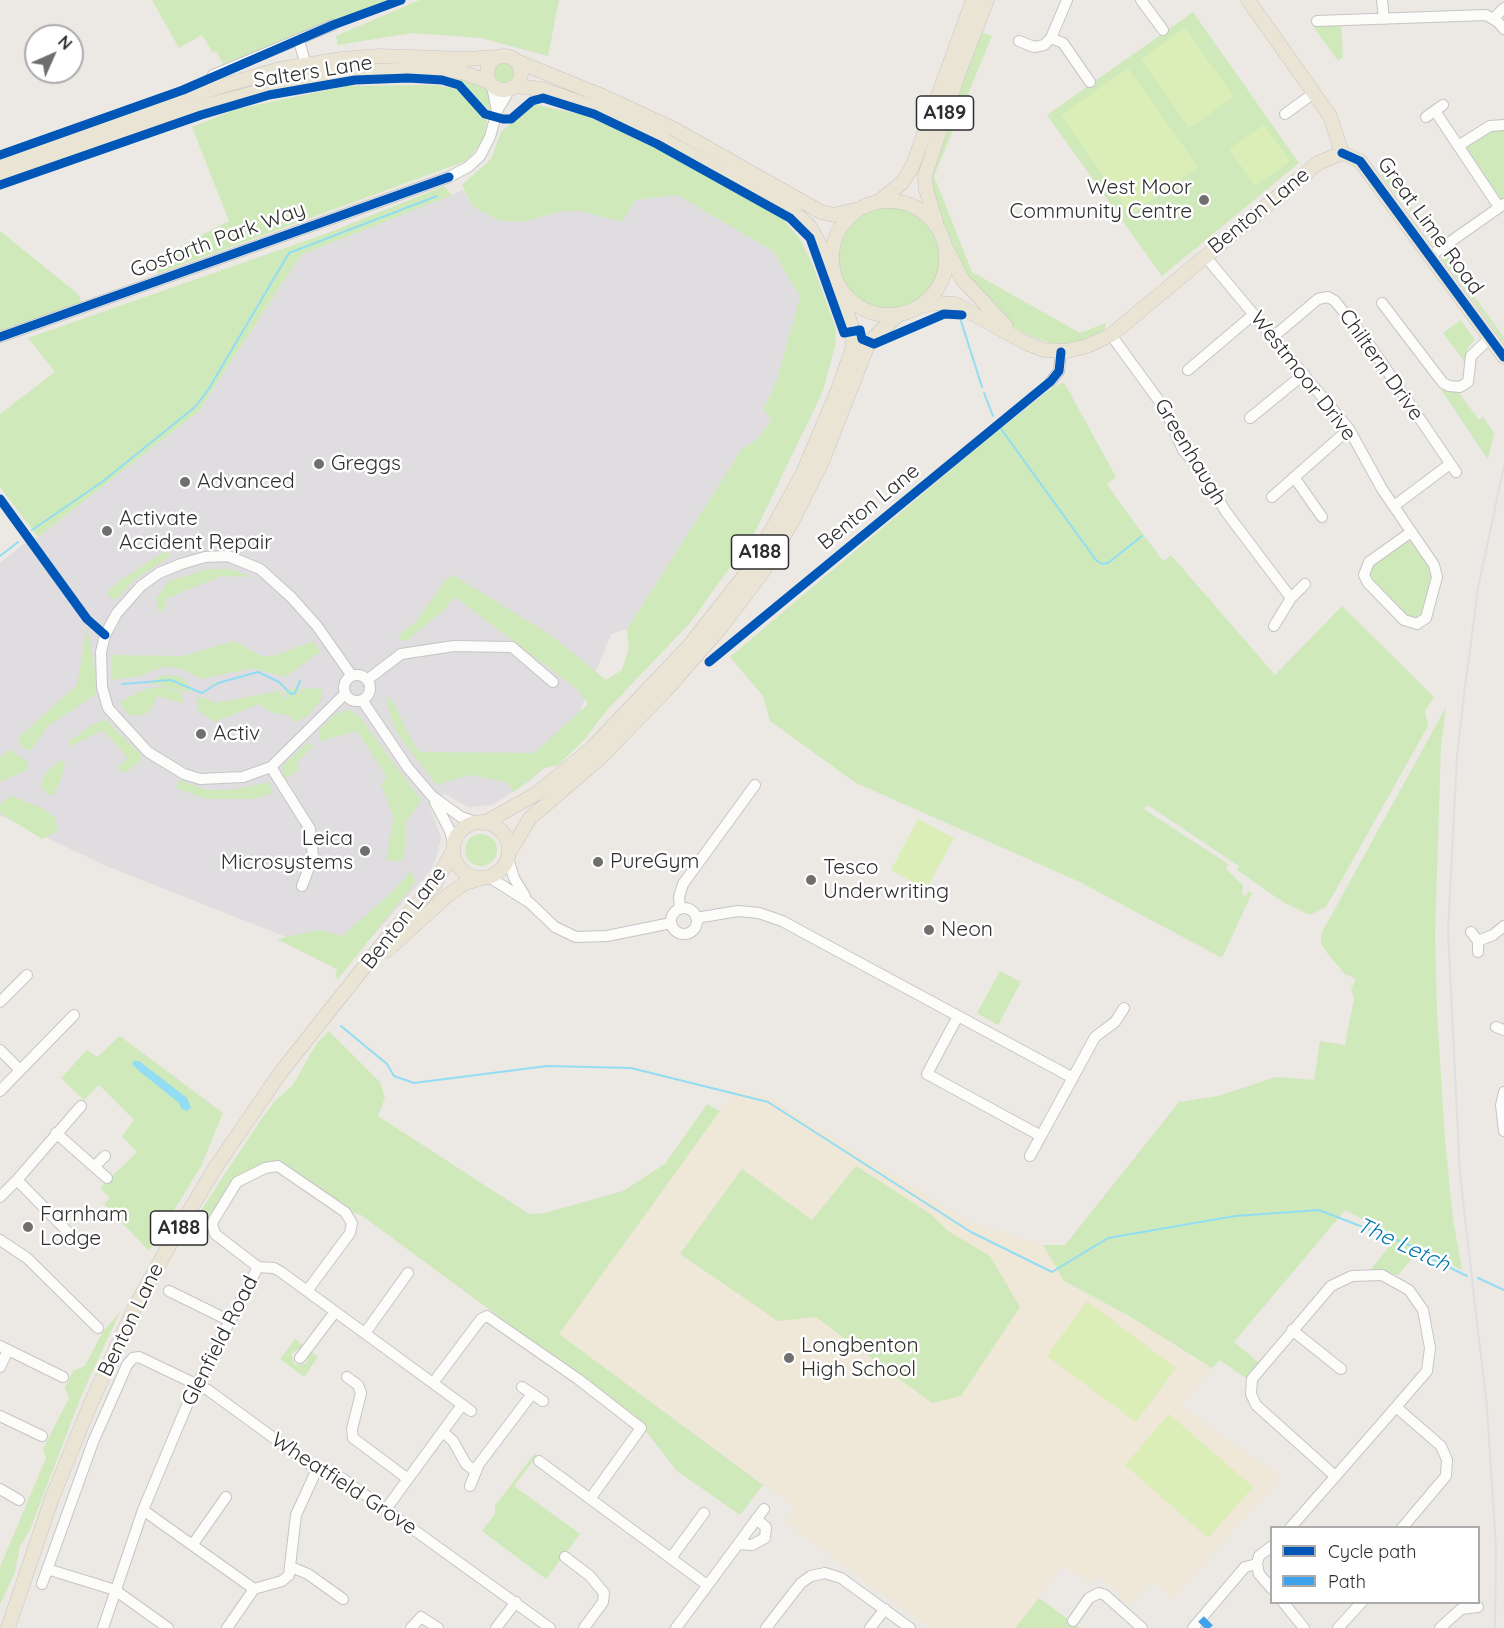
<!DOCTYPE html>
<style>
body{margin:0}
#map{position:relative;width:1504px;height:1628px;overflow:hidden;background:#ece8e4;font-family:Quicksand,sans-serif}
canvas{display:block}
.legend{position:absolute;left:1270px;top:1526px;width:210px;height:78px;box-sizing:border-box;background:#fff;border:2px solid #ababab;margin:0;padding:8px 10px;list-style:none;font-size:18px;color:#2e2e2e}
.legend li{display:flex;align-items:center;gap:12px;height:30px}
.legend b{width:30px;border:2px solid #ababab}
.north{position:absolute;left:24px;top:24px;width:60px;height:60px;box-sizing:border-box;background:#fff;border:2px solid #ababab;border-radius:50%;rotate:45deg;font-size:16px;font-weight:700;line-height:24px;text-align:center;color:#2e2e2e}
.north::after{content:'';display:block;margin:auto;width:21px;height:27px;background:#706f6e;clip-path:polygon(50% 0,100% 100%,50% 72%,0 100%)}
</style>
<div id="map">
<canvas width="1504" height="1628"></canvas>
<ul class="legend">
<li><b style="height:8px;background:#0057b8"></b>Cycle path</li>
<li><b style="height:8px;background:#3ea3eb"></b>Path</li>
</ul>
<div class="north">N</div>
</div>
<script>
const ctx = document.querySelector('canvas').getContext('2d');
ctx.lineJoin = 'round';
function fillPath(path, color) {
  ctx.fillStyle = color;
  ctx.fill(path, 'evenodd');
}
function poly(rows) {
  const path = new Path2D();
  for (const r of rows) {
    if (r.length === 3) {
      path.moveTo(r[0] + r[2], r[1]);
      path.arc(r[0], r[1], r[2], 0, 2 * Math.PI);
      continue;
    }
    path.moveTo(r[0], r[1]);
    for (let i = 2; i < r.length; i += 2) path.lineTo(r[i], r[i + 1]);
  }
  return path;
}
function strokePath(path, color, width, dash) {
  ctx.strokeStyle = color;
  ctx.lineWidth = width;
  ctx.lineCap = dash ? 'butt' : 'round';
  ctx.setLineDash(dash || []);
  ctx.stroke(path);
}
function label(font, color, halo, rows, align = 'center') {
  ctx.font = font + ' Quicksand,sans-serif';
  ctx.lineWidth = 5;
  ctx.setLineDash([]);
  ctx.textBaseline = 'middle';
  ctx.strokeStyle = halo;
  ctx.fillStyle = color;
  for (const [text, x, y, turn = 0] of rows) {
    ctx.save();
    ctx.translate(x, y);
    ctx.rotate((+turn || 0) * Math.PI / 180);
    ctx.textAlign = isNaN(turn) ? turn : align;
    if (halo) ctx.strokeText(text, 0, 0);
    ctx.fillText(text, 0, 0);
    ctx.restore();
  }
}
fillPath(poly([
 [463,190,472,206,498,220,523,222,561,211,581,211,621,222,636,200,677,195,773,251,800,297,777,380,763,410,771,420,759,438,742,449,627,629,611,634,558,765,544,768,527,783,492,805,468,807,445,794,430,807,441,838,436,859,430,871,350,962,106,866,0,815,0,563,21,546,38,537,198,412,301,255]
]), '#dfdddf');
fillPath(poly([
 [736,1089,769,1098,970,1222,1043,1245,1064,1281,1129,1316,1212,1368,1182,1406,1281,1478,1172,1599,1152,1581,1128,1606,1112,1585,1099,1577,1092,1583,1063,1566,1015,1628,930,1628,784,1522,794,1507,558,1334]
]), '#efe7d8');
fillPath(poly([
 [152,0,392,0,223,64,216,51,213,53,202,35,179,48],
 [420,0,559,0,548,56,481,38,412,33,338,45,336,36],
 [1193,12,1299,163,1162,276,1047,115],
 [1316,24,1341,24,1343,57,1338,61,1313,26],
 [981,32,992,36,934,176,972,272,1080,333,1106,323,1104,331,1090,338,1057,345,1024,334,1012,325,958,266,931,196,929,173],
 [503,73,12],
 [455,78,482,85,488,91,490,111],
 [434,85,455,88,487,120,483,141,466,161,157,274,155,260,229,221,192,127,237,109,347,86],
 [532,104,584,115,648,142,783,219,800,239,812,263,836,329,835,346,823,391,754,534,690,623,607,710,584,740,558,765,544,768,514,792,507,782,470,775,436,785,398,734,390,715,386,696,393,702,415,747,421,752,534,753,588,704,577,689,455,597,443,611,406,641,398,640,403,631,415,623,445,581,453,575,552,636,606,680,622,670,629,648,627,629,742,449,759,438,771,420,763,410,777,380,800,297,773,251,677,195,636,200,621,222,581,211,561,211,523,222,498,220,472,206,462,185,491,159,501,132],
 [1504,128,1504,200,1500,200,1466,147,1492,129],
 [1382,166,1425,227,1438,235,1440,243,1433,245,1404,201,1392,190,1377,169],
 [444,186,452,195,301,255,198,412,38,537,0,487,0,414,55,372,28,338,328,233],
 [889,258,52],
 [0,231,78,294,82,302,0,331],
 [1446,251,1451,254,1457,273,1504,337,1504,343,1441,257],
 [1461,320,1475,340,1468,347,1464,361,1443,333],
 [1064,382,1116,477,1107,484,1123,507,1163,561,1171,555,1275,675,1342,606,1434,697,1425,711,1428,726,1337,888,1326,907,1310,915,1283,902,1237,870,1239,866,1148,805,1144,809,1228,864,1226,869,1243,885,1242,894,1245,896,1249,891,1252,893,1222,958,1080,882,856,783,770,721,763,696,730,657,984,442,1053,387],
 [1441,389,1457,390,1479,420,1483,417,1494,433,1488,460],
 [1404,542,1414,542,1433,572,1424,615,1418,619,1408,617,1368,575,1371,566],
 [165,551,171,556,135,579,117,599,111,598,107,592,120,581],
 [208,569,231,569,252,577,222,576,165,599,165,608,159,613,156,599,169,581],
 [87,628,96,677,96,694,48,726,31,750,22,748,18,738,77,685],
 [234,641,262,656,273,656,314,641,320,652,285,677,252,668,202,679,180,668,163,667,140,676,112,680,112,655,183,656],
 [171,675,181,677,191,687,189,692,150,683,159,676],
 [164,687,182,692,183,703,157,696,149,712,139,716,128,714,119,702,148,688],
 [300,687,297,696,303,688,323,689,321,699,307,717,294,722,288,715,272,713,259,704,214,722,198,710,197,698,204,698,215,703,279,691,287,699,290,697,283,691],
 [1446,707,1441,746,1435,936,1437,1011,1445,1140,1453,1219,1462,1270,1420,1249,1398,1275,1371,1269,1397,1237,1345,1210,1234,1342,1261,1364,1250,1381,1220,1360,1212,1368,1129,1316,1064,1281,1043,1245,1065,1245,1179,1102,1218,1096,1276,1077,1314,1080,1320,1041,1345,1045,1354,998,1351,989,1356,979,1345,974,1327,953,1321,943,1321,934],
 [349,710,359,716,421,800,406,823,404,861,386,860,394,817,381,785,387,777,357,731,320,741,319,730,337,713],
 [106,720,142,756,140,761,125,773,117,768,128,758,103,730,69,747,69,741,95,723],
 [309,742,313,746,297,762,299,769,285,779,282,768,285,763],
 [10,749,27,762,27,770,0,782,0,757],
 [60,760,65,764,60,781,53,795,48,795,40,785,47,771],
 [179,780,207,790,231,790,269,782,272,793,252,799,207,799,176,788],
 [12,796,44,809,55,818,58,831,42,839,0,813,0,804],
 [481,850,16],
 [411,871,416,881,338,979,335,977,337,969,277,939,319,930,342,936,390,894],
 [1000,971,1021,982,998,1025,977,1013],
 [329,1031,380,1082,385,1098,378,1116,529,1214,545,1213,623,1191,665,1164,707,1104,720,1111,559,1334,763,1485,740,1515,677,1471,644,1429,642,1422,361,1215,352,1212,286,1165,231,1183,198,1233,190,1227,260,1121,275,1101,293,1085,317,1043],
 [120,1036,223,1113,201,1166,149,1251,104,1204,110,1198,100,1188,137,1152,122,1136,134,1120,99,1085,84,1100,61,1078,87,1050,97,1057],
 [856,1166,932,1215,948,1231,990,1256,1020,1307,961,1396,932,1403,816,1317,778,1321,680,1254,742,1169,812,1220],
 [120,1312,82,1394,30,1530,20,1546,15,1572,0,1605,0,1567,46,1458,43,1449,69,1398,65,1388,73,1371,85,1366,102,1333],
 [295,1339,304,1346,291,1354,295,1365,306,1364,310,1350,318,1357,304,1377,280,1359],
 [535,1453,537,1456,514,1486,580,1534,546,1579,482,1531,495,1514,495,1506],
 [1039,1598,1080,1628,1015,1628]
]), '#cfe9ba');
fillPath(poly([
 [1185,28,1234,97,1189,128,1141,59],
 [1128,68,1198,167,1130,215,1061,115],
 [1264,125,1290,161,1255,186,1229,149],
 [918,819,954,838,926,890,891,870],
 [1087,1301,1176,1368,1136,1422,1047,1356],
 [1169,1414,1253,1487,1208,1538,1125,1465]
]), '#dbeeb7');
fillPath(poly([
 [134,1061,139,1061,187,1098,191,1108,186,1111,181,1108,179,1103,138,1070,132,1064]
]), '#92ddf3');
strokePath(poly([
 [961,321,982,387],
 [984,393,993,416],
 [1001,429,1096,560,1102,564,1108,563,1142,536],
 [32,530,102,482,195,407,208,390,289,253,437,196],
 [0,556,18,542],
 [122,684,171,680,202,693,218,683,258,672,279,682,291,694,295,693,300,681],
 [341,1026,387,1064,394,1076,414,1083,547,1066,631,1068,768,1102,971,1232,1052,1272,1108,1238,1235,1216,1319,1210,1412,1246,1422,1254,1467,1276],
 [1478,1278,1504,1290]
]), '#92ddf3', 2);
const minor = poly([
 [1141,0,1163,30],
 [1382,0,1384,19],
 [1494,18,1504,8],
 [1317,21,1486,15,1498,22,1504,29],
 [1051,38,1063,43,1090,82],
 [299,41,308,72],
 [1019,41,1034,47,1044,45,1051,38,1067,0],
 [213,75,333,25],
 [492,86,497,111],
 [1435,111,1499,207],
 [1285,114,1314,93],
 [1426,117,1443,105],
 [1458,146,1490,126,1504,125],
 [1205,256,1349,429,1382,489,1434,565,1437,577,1426,618,1417,624,1404,620,1368,583,1364,575,1369,562,1411,532],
 [1430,256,1504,204],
 [1382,303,1443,383,1449,386,1460,387,1468,382,1471,356,1490,338],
 [1111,335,1165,409,1183,450,1202,472,1226,512,1291,598],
 [0,337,449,177,468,167,480,156,490,137,497,111,510,89],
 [1273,337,1318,299,1328,297,1335,301,1367,341,1456,472],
 [1188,370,1254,314],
 [1051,381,1059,371,1061,352],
 [1250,418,1304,374],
 [1294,477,1322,517],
 [1272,497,1349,429],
 [1394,506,1450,464],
 [1274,626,1291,598,1305,584],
 [357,688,13],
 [367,680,401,654,454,646,512,647,553,682],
 [345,694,271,767,243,777,200,779,184,774,148,752,108,708,102,687,101,652,105,635,117,613,141,586,159,573,181,564,205,557,228,556,260,569,291,597,317,626,352,676],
 [362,700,408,768,432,796,461,817,479,823],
 [271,767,310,829,313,857,302,886],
 [435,802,450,831,454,846],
 [508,858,514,878,525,896],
 [489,877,530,903,555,927,576,937,607,936,671,923],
 [684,921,13],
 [680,909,679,897,683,884,755,785],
 [696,918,738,911,759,913,782,921,1073,1078],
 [1471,932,1478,941,1478,952],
 [1478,941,1493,935,1504,926],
 [0,1002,27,975],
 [958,1016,927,1074,1041,1136,1095,1037,1115,1022,1124,1008],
 [1496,1027,1504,1030],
 [0,1050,20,1070],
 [0,1091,74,1015],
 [1504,1092,1501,1105,1504,1131],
 [56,1133,107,1178],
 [1030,1156,1041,1136],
 [95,1166,105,1156],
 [17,1180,81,1106],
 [0,1197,17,1180,70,1234],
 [0,1240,27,1258,98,1328],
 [258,1267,215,1234,212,1223,237,1182,265,1168,278,1166,345,1212,352,1223,350,1233,307,1291],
 [169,1291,230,1321],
 [1292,1330,1341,1369],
 [365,1333,408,1273],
 [0,1346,63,1377],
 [300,1358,335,1312],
 [0,1367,8,1350],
 [347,1377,358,1385,361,1393,352,1429,353,1438,408,1479],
 [433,1383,481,1319,487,1316,578,1379,641,1428,590,1499],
 [522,1387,543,1401],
 [1396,1407,1441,1446,1447,1460,1446,1476,1402,1528],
 [0,1416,42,1436],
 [443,1432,453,1441,466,1464,475,1471],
 [539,1461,707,1585],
 [470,1486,479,1464,532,1394],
 [0,1489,19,1500],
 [386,1509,462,1405],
 [143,1510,254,1589,227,1628],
 [1290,1528,1299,1518,1396,1407,1427,1371,1430,1348,1423,1310,1409,1290,1382,1275,1352,1276,1331,1286,1252,1379,1251,1394,1256,1405,1335,1476],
 [193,1544,226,1497],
 [738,1544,752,1545,765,1538,766,1527,756,1519],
 [565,1557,590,1576,604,1593,603,1602,584,1628],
 [671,1558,704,1513],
 [1257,1564,1259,1574,1272,1589],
 [1257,1564,1259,1556,1272,1546],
 [291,1567,308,1574,343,1599],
 [47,1569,115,1590,168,1628],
 [42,1584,93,1442,127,1365,133,1358,139,1357,208,1390,312,1466,342,1478,550,1628],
 [254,1589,282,1581,289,1575,296,1515,317,1469],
 [1283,1602,1304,1628],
 [1073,1621,1089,1598,1099,1593,1105,1595,1142,1628],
 [103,1628,143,1510,190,1398,258,1267,274,1268,281,1272,471,1411],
 [411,1628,421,1617,438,1628],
 [496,1628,516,1602],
 [676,1628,764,1509],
 [766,1628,801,1583,811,1576,825,1573,841,1578,910,1628],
 [870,1628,885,1609],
 [1193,1628,1245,1567,1257,1564],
 [1338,1628,1362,1602],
 [1440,1628,1461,1609,1478,1607]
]);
const major = poly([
 [1248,0,1330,116,1342,153],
 [504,73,17],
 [516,61,605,97,674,129,821,212,834,215,859,209],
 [515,86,542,89,599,109,659,137,794,212,810,227,833,268],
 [1342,153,1360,161,1504,357],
 [0,164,192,95,280,69,342,59,379,56,465,59,498,57],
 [0,177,197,108,310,78,355,71,435,70,462,72,489,82],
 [889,258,57],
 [878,202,902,183,912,167,973,0],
 [936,222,926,189,925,176,958,75,987,0],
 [947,249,962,279,1006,326],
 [921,306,937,303,955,304,1026,343,1044,350,1067,351,1087,346,1111,335,1318,163,1342,153],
 [481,850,28],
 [484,823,536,794,591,749,689,646,751,567,802,475,838,390,853,347,853,331,839,287],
 [509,853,530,818,600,758,666,690,722,626,762,573,793,520,822,462,869,342,898,315],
 [386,951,447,896,465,883,482,878],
 [8,1628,52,1498,90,1405,134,1309,175,1235,215,1168,281,1072,388,937,434,885,453,851]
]);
strokePath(minor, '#c6c5c5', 12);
strokePath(major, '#c6c5c4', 15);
strokePath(minor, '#fcfcfb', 10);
strokePath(major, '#e9e4d4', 14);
strokePath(poly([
 [1495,1628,1496,1548,1487,1408,1460,1175,1448,931,1457,755,1464,695,1478,588,1504,466]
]), '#dedfe1', 2);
strokePath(poly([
 [1201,1619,1210,1628]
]), '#3ea3eb', 8, [15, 8]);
strokePath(poly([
 [1342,153,1360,161,1504,357],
 [0,155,183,90,333,25,401,0],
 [0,185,201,115,269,95,355,80,408,78,442,80,459,85,485,114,503,119,511,119,532,101,543,98,594,114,657,144,790,218,810,238,844,333,860,330,862,339,874,344,944,314,962,315],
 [0,337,449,177],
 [0,499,87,619,105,635],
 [709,662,1051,381,1059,371,1061,352]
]), '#0057b8', 9);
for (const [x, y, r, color] of [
 [1204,200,6,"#706f6e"],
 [319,464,6,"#706f6e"],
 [185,482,6,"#706f6e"],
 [107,531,6,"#706f6e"],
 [201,734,6,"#706f6e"],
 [365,851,6,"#706f6e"],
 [598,862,6,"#706f6e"],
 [811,880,6,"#706f6e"],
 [929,930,6,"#706f6e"],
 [28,1227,6,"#706f6e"],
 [789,1358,6,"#706f6e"]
]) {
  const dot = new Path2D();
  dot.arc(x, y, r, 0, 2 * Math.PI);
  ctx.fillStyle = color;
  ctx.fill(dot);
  strokePath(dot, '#fff', 2);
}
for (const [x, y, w] of [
 [945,113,57],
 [760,552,57],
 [179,1228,57]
]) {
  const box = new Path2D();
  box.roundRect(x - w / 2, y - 17, w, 34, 4.5);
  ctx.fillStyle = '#fff';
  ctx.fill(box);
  strokePath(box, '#2e2e2e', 1.5);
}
label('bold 20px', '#2e2e2e', null, [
 ["A189",945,113],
 ["A188",760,552],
 ["A188",179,1228]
]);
label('21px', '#2e2e2e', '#fff', [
 ["Salters Lane",313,72,-9],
 ["Benton Lane",1259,211,-39],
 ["Great Lime Road",1430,226,54],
 ["Gosforth Park Way",218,240,-20],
 ["Chiltern Drive",1381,365,55],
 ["Westmoor Drive",1303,376,52],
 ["Greenhaugh",1190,452,59],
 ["Benton Lane",869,507,-39],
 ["Benton Lane",404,918,-52],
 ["Benton Lane",131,1320,-64],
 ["Glenfield Road",220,1341,-63],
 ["Wheatfield Grove",344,1484,33]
]);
label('21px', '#2e2e2e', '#fff', [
 ["West Moor",1192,188,"right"],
 ["Community Centre",1192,212,"right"],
 ["Greggs",331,464],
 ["Advanced",197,482],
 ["Activate",119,519],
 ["Accident Repair",119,543],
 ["Activ",213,734],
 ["Leica",353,839,"right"],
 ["Microsystems",353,863,"right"],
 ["PureGym",610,862],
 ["Tesco",823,868],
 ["Underwriting",823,892],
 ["Neon",941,930],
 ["Farnham",40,1215],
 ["Lodge",40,1239],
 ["Longbenton",801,1346],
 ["High School",801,1370]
], 'left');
label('italic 22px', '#0178ae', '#fff', [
 ["The Letch",1403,1245,25]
]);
</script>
